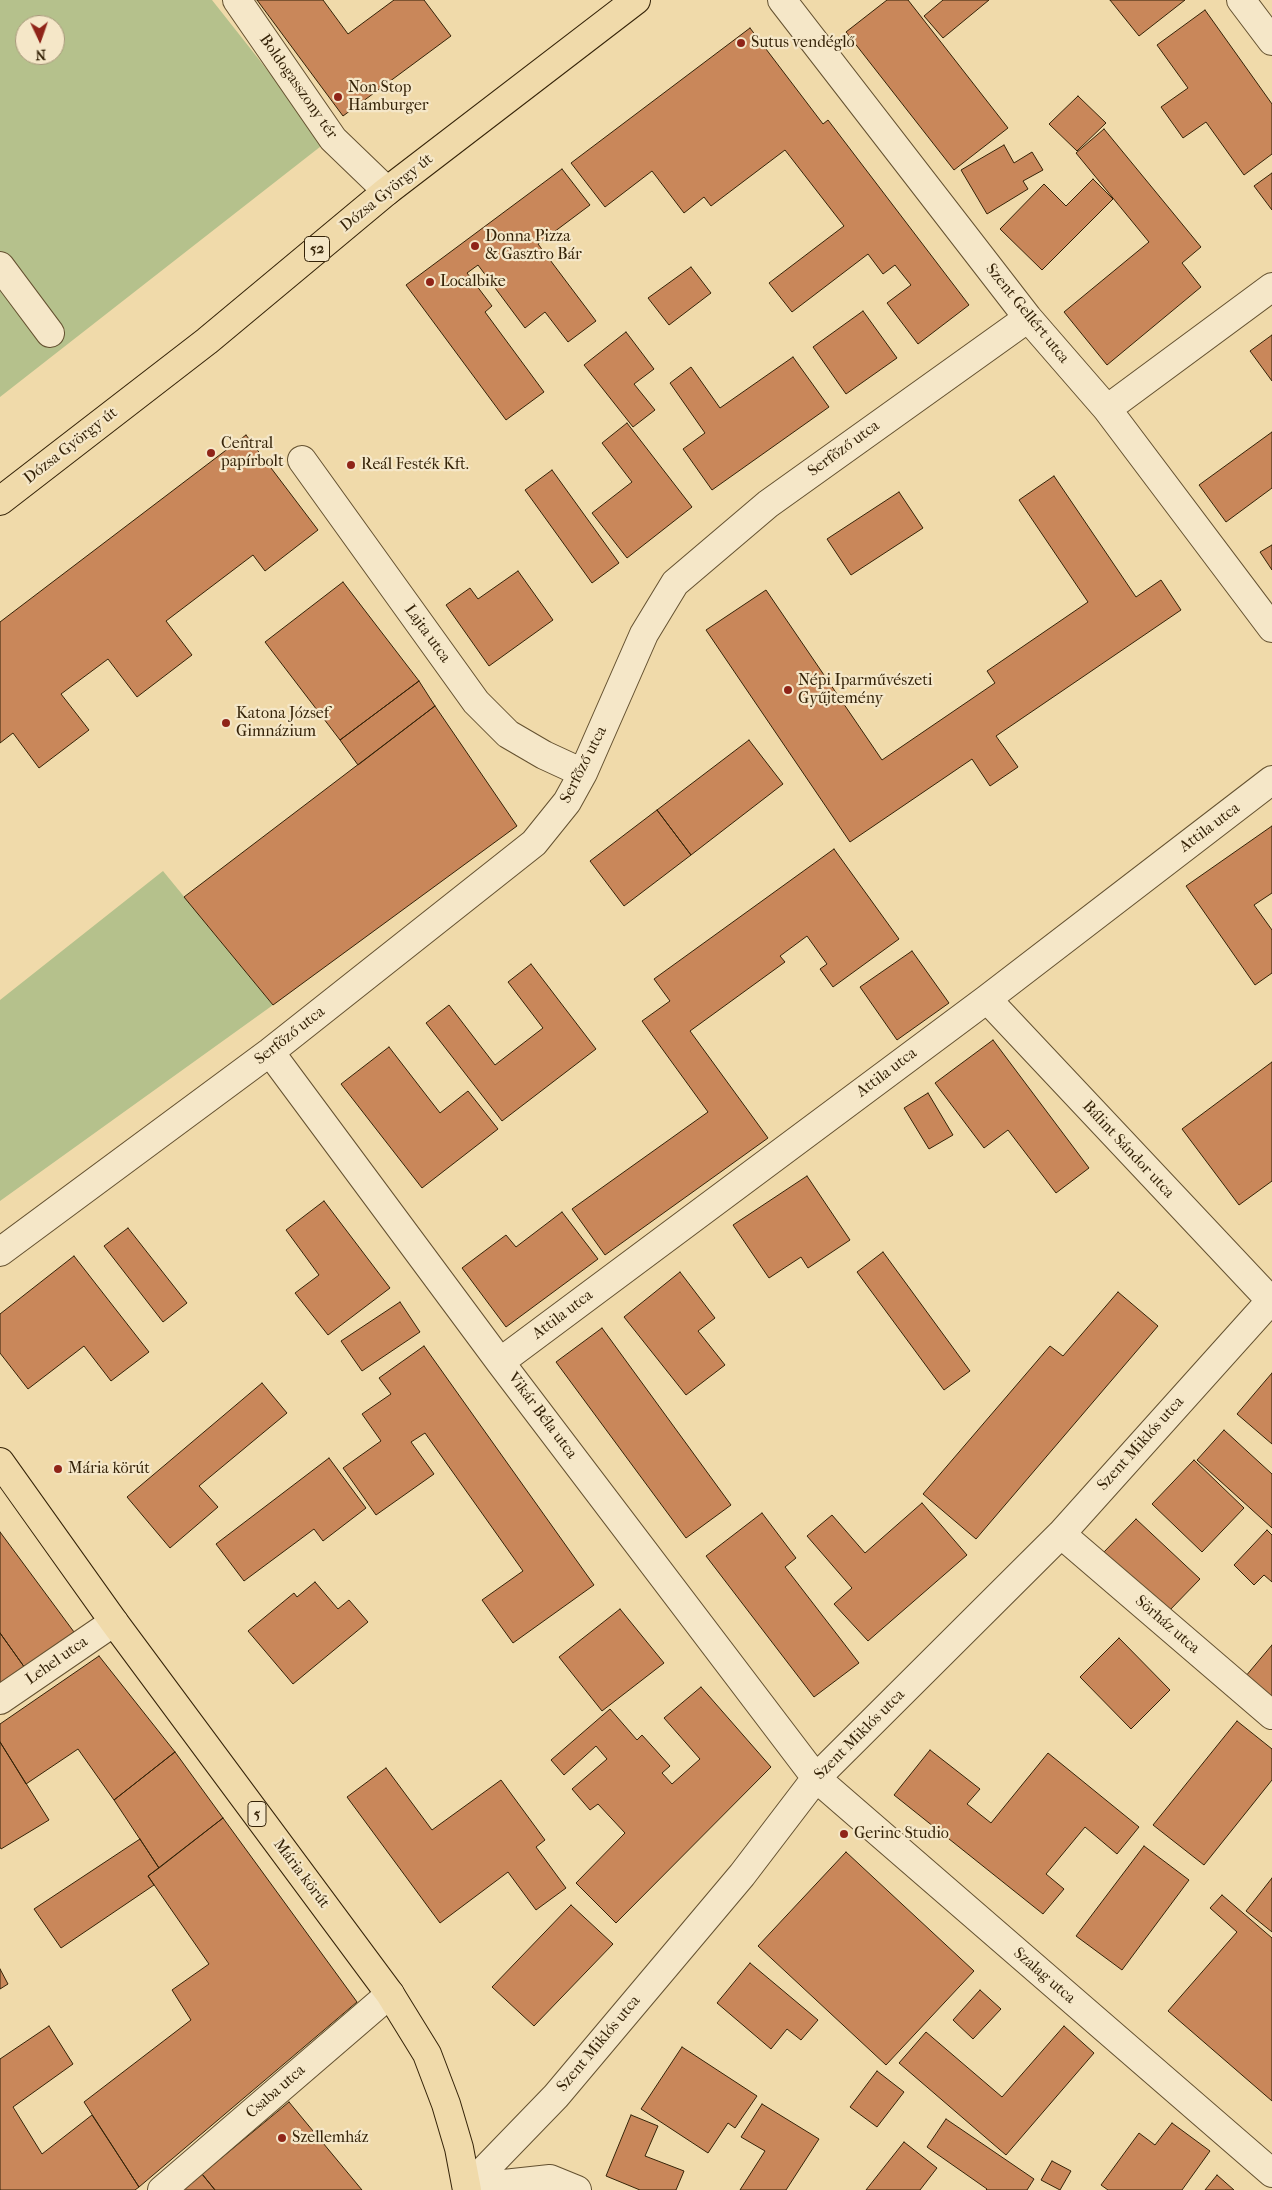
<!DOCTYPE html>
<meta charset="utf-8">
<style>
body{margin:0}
#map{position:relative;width:1272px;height:2190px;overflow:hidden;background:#f0daaa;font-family:"IM FELL French Canon",serif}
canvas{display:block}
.north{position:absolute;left:15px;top:15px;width:50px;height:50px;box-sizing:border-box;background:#f5e7c8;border:1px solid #a8997b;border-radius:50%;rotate:177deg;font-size:14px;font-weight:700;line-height:20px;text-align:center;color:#352308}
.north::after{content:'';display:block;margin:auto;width:18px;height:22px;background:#8f2418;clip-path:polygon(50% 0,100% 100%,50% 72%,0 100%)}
</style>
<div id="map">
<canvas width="1272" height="2190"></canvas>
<div class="north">N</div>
</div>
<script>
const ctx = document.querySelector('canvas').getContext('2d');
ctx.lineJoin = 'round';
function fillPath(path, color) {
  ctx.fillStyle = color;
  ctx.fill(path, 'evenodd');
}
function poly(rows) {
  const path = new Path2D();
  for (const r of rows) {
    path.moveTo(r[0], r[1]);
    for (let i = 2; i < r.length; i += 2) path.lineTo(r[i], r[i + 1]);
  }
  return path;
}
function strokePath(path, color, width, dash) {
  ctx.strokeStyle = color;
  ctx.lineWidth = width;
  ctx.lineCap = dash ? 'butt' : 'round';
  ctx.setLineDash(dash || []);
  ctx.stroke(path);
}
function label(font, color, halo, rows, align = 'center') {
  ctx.font = font + ' "IM FELL French Canon",serif';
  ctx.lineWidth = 4.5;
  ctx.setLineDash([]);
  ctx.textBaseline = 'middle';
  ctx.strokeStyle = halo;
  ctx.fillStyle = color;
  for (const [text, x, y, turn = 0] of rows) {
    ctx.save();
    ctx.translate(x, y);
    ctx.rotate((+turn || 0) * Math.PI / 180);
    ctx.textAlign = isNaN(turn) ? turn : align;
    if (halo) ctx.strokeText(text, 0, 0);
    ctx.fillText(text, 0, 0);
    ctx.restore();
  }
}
fillPath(poly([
 [0,0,212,0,325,143,0,397],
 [25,25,55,25,55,55,25,55],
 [163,871,273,1005,0,1201,0,1000]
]), '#b5c18c');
const building = poly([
 [257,0,323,0,348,34,394,0,424,0,451,36,343,116,257,0],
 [887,0,908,0,1008,128,954,170,846,32,887,0],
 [943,0,989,0,943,38,924,16,943,0],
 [1110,0,1185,0,1139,36,1110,0],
 [1205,10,1272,104,1272,154,1244,175,1206,122,1183,138,1161,107,1188,88,1157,45,1205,10],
 [750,28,823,124,828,120,969,305,918,344,887,303,911,285,895,265,883,274,868,254,792,312,769,283,844,226,785,150,711,206,704,197,684,213,652,171,605,207,571,163,750,28],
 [1078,96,1106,123,1077,151,1049,124,1078,96],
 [1104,129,1201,247,1182,263,1201,287,1107,365,1064,312,1149,242,1076,153,1104,129],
 [1004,145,1014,163,1032,152,1043,170,1023,181,1028,189,987,214,961,170,1004,145],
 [562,169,590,205,538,244,596,321,568,342,545,312,525,328,478,265,467,273,492,306,485,312,544,392,506,420,406,285,562,169],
 [1272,173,1272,210,1254,186,1272,173],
 [1093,179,1113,199,1042,270,1000,229,1044,184,1066,206,1093,179],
 [691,267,711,293,669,325,648,298,691,267],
 [863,311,897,358,846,394,813,347,863,311],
 [626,332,654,369,634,384,655,410,633,427,584,365,626,332],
 [1272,335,1272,381,1250,351,1272,335],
 [793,357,829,407,712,490,683,449,705,433,670,383,691,367,720,408,793,357],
 [627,423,692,507,627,558,592,513,632,482,602,443,627,423],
 [1272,432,1272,488,1226,522,1199,485,1272,432],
 [246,435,318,530,265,571,253,555,166,621,192,655,137,697,108,659,61,694,89,730,39,768,13,733,0,743,0,622,246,435],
 [552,470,619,563,592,583,525,490,552,470],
 [1054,476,1136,597,1161,580,1181,610,996,736,1018,767,990,786,972,759,850,842,706,630,766,590,882,760,995,683,987,671,1088,602,1019,500,1054,476],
 [899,492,923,528,851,575,827,539,899,492],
 [1272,545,1272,570,1260,552,1272,545],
 [518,571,553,620,489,666,446,605,470,588,478,599,518,571],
 [343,582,419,681,340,740,265,642,343,582],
 [419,681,435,706,358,765,340,740,419,681],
 [435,706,517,826,273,1005,184,897,435,706],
 [749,740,783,784,691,855,657,810,749,740],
 [657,810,691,855,624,906,590,861,657,810],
 [1272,826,1272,893,1254,905,1272,930,1272,973,1255,985,1186,886,1272,826],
 [834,849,899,939,833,987,820,969,827,964,807,936,780,956,785,962,690,1031,768,1138,605,1255,572,1209,708,1112,642,1021,670,1001,654,979,834,849],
 [912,951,949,1003,897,1040,860,987,912,951],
 [531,964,596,1049,502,1121,426,1023,449,1005,495,1065,543,1028,508,982,531,964],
 [993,1040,1089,1168,1056,1193,1008,1130,984,1148,935,1083,993,1040],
 [389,1047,440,1113,468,1091,498,1129,422,1188,341,1084,389,1047],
 [1272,1062,1272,1181,1239,1205,1182,1129,1272,1062],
 [928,1093,953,1135,929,1149,904,1108,928,1093],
 [807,1176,850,1240,808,1268,801,1257,769,1278,733,1225,807,1176],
 [324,1201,390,1288,328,1335,295,1293,319,1275,286,1230,324,1201],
 [562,1212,598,1259,506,1327,462,1268,506,1235,516,1247,562,1212],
 [128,1228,187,1303,163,1322,104,1246,128,1228],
 [883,1252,970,1371,944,1390,857,1272,883,1252],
 [74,1256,149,1352,111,1381,84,1346,28,1389,0,1353,0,1314,74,1256],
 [680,1272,715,1318,698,1331,725,1365,686,1395,624,1317,680,1272],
 [1118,1292,1158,1326,976,1539,923,1494,1050,1346,1063,1356,1118,1292],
 [400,1302,420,1332,362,1371,341,1341,400,1302],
 [602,1328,731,1505,686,1538,556,1362,602,1328],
 [424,1346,594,1585,513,1643,482,1600,523,1571,425,1433,411,1442,434,1474,376,1515,343,1468,381,1441,362,1414,391,1394,379,1378,424,1346],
 [1272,1373,1272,1444,1237,1414,1272,1373],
 [262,1383,287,1413,199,1486,218,1507,170,1548,127,1497,262,1383],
 [1224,1430,1272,1474,1272,1528,1197,1460,1224,1430],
 [329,1458,366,1508,323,1541,314,1529,244,1581,216,1544,329,1458],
 [1194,1460,1244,1508,1202,1552,1152,1504,1194,1460],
 [922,1503,967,1555,868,1641,834,1604,852,1588,807,1536,832,1515,865,1553,922,1503],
 [762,1513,796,1558,785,1567,859,1663,814,1697,706,1556,762,1513],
 [1136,1519,1200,1579,1167,1613,1104,1552,1136,1519],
 [1267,1530,1272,1535,1272,1582,1264,1575,1254,1585,1234,1565,1267,1530],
 [0,1532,74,1632,25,1668,0,1633,0,1532],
 [315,1582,338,1609,349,1600,368,1622,293,1684,248,1631,294,1593,297,1597,315,1582],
 [620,1609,664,1663,602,1711,559,1657,620,1609],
 [0,1633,25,1668,0,1685,0,1633],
 [1119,1638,1170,1690,1131,1729,1080,1677,1119,1638],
 [1272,1645,1272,1700,1245,1677,1272,1645],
 [99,1656,175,1752,114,1800,78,1749,26,1784,0,1742,0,1724,99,1656],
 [701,1687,771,1767,616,1923,576,1883,625,1833,598,1804,590,1810,572,1789,607,1759,596,1746,564,1775,551,1760,610,1709,637,1740,642,1735,670,1766,662,1773,672,1784,700,1759,664,1718,701,1687],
 [1237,1721,1272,1749,1272,1780,1204,1865,1153,1825,1237,1721],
 [0,1742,49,1820,1,1849,0,1847,0,1742],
 [930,1750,980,1789,967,1804,991,1823,1048,1753,1139,1827,1117,1854,1085,1827,1046,1874,1064,1889,1043,1914,894,1795,930,1750],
 [175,1752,223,1818,159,1868,114,1800,175,1752],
 [386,1768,432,1830,501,1780,545,1840,536,1847,566,1888,536,1910,508,1872,440,1923,347,1797,386,1768],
 [223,1818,357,2002,139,2187,84,2102,191,2020,172,1990,209,1964,148,1876,223,1818],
 [140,1839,159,1868,148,1876,154,1885,61,1948,34,1909,140,1839],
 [1144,1846,1189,1880,1122,1970,1076,1936,1144,1846],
 [846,1852,974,1971,886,2065,758,1946,846,1852],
 [1272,1878,1272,1932,1246,1911,1272,1878],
 [1222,1895,1272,1938,1272,2101,1168,2011,1237,1932,1210,1908,1222,1895],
 [571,1905,613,1944,534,2026,492,1987,571,1905],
 [750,1963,818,2020,801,2040,787,2029,771,2049,717,2003,750,1963],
 [0,1969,8,1984,0,1989,0,1969],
 [980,1990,1001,2009,973,2039,953,2020,980,1990],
 [49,2026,73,2064,13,2107,42,2154,92,2115,139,2187,135,2190,0,2190,0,2059,49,2026],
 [1064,2026,1094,2053,1006,2155,899,2063,926,2032,1002,2097,1064,2026],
 [682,2047,757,2096,735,2128,728,2123,708,2153,641,2109,682,2047],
 [877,2071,904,2092,877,2127,850,2107,877,2071],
 [289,2102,362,2190,215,2190,202,2174,289,2102],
 [762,2104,819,2139,786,2190,740,2190,765,2151,741,2137,762,2104],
 [631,2115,658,2126,645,2156,684,2171,676,2190,640,2190,606,2176,631,2115],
 [946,2119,1034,2179,1027,2190,986,2190,987,2189,927,2147,946,2119],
 [1172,2123,1210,2151,1182,2190,1108,2190,1101,2185,1139,2133,1155,2145,1172,2123],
 [904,2142,937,2168,920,2190,866,2190,904,2142],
 [1052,2161,1071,2171,1060,2190,1041,2180,1052,2161],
 [202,2174,215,2190,183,2190,202,2174],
 [1217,2175,1234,2190,1205,2190,1217,2175]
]);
fillPath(building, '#c9875a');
strokePath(building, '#352308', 1);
const minor = poly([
 [237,0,333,139,387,191],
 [782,0,1028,318,1107,409,1272,628],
 [1241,0,1272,41],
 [0,266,50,333],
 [1107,409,1272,287],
 [302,460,476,702,508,734,544,755,583,773],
 [987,999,1272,1302],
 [270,1052,500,1362,816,1778,1272,2173],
 [0,1252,270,1052,534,843,567,802,583,773,644,634,675,583,768,504,1028,318],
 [500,1362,987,999,1272,780],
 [1061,1534,1272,1715],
 [0,1700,114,1622],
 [467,2188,556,2096,742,1875,816,1778,1061,1534,1272,1299],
 [467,2188,550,2179,577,2190],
 [162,2190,390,1994]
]);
const primary = poly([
 [0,501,207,341,387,191,636,0],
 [0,1462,114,1622,390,1994,427,2054,446,2104,459,2148,467,2190]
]);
strokePath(minor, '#645130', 30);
strokePath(primary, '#352308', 30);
strokePath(minor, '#f5e7c8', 28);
strokePath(primary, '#f0daaa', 28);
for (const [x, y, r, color] of [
 [741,43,5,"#8f2418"],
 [338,97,5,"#8f2418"],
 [475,246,5,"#8f2418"],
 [430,282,5,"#8f2418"],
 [211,453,5,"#8f2418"],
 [351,465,5,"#8f2418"],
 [788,690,5,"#8f2418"],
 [226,723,5,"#8f2418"],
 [58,1469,5,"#8f2418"],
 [844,1834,5,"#8f2418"],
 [282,2138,5,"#8f2418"]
]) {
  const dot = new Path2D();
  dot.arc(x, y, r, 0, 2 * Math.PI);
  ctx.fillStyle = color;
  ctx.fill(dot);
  strokePath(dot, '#f5e7c8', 2);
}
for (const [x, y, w] of [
 [317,249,25],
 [257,1814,18]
]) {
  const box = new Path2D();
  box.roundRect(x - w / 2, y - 12.5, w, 25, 4);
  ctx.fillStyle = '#f5e7c8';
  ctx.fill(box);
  strokePath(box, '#352308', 1);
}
label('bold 15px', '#352308', null, [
 ["52",317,249],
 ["5",257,1814]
]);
label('16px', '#352308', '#f5e7c8', [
 ["Sutus vendéglő",751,43],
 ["Non Stop",348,88],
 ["Hamburger",348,106],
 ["Donna Pizza",485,237],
 ["& Gasztro Bár",485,255],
 ["Localbike",440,282],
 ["Central",221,444],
 ["papírbolt",221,462],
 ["Reál Festék Kft.",361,465],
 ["Népi Iparművészeti",798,681],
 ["Gyűjtemény",798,699],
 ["Katona József",236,714],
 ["Gimnázium",236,732],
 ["Mária körút",68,1469],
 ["Gerinc Studio",854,1834],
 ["Szellemház",292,2138]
], 'left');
label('16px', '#352308', '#f5e7c8', [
 ["Boldogasszony tér",298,87,55],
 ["Dózsa György út",387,193,-39],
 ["Szent Gellért utca",1027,314,51],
 ["Dózsa György út",71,446,-38],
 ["Serfőző utca",844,449,-36],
 ["Lajta utca",427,634,54],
 ["Serfőző utca",584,765,-63],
 ["Attila utca",1210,828,-37],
 ["Serfőző utca",290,1036,-38],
 ["Attila utca",887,1073,-37],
 ["Bálint Sándor utca",1128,1150,47],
 ["Attila utca",563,1315,-37],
 ["Vikár Béla utca",542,1416,53],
 ["Szent Miklós utca",1141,1444,-48],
 ["Sörház utca",1167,1625,41],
 ["Lehel utca",57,1661,-35],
 ["Szent Miklós utca",860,1735,-45],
 ["Mária körút",301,1874,53],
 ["Szalag utca",1044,1976,41],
 ["Szent Miklós utca",599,2044,-50],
 ["Csaba utca",276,2092,-41]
]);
</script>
